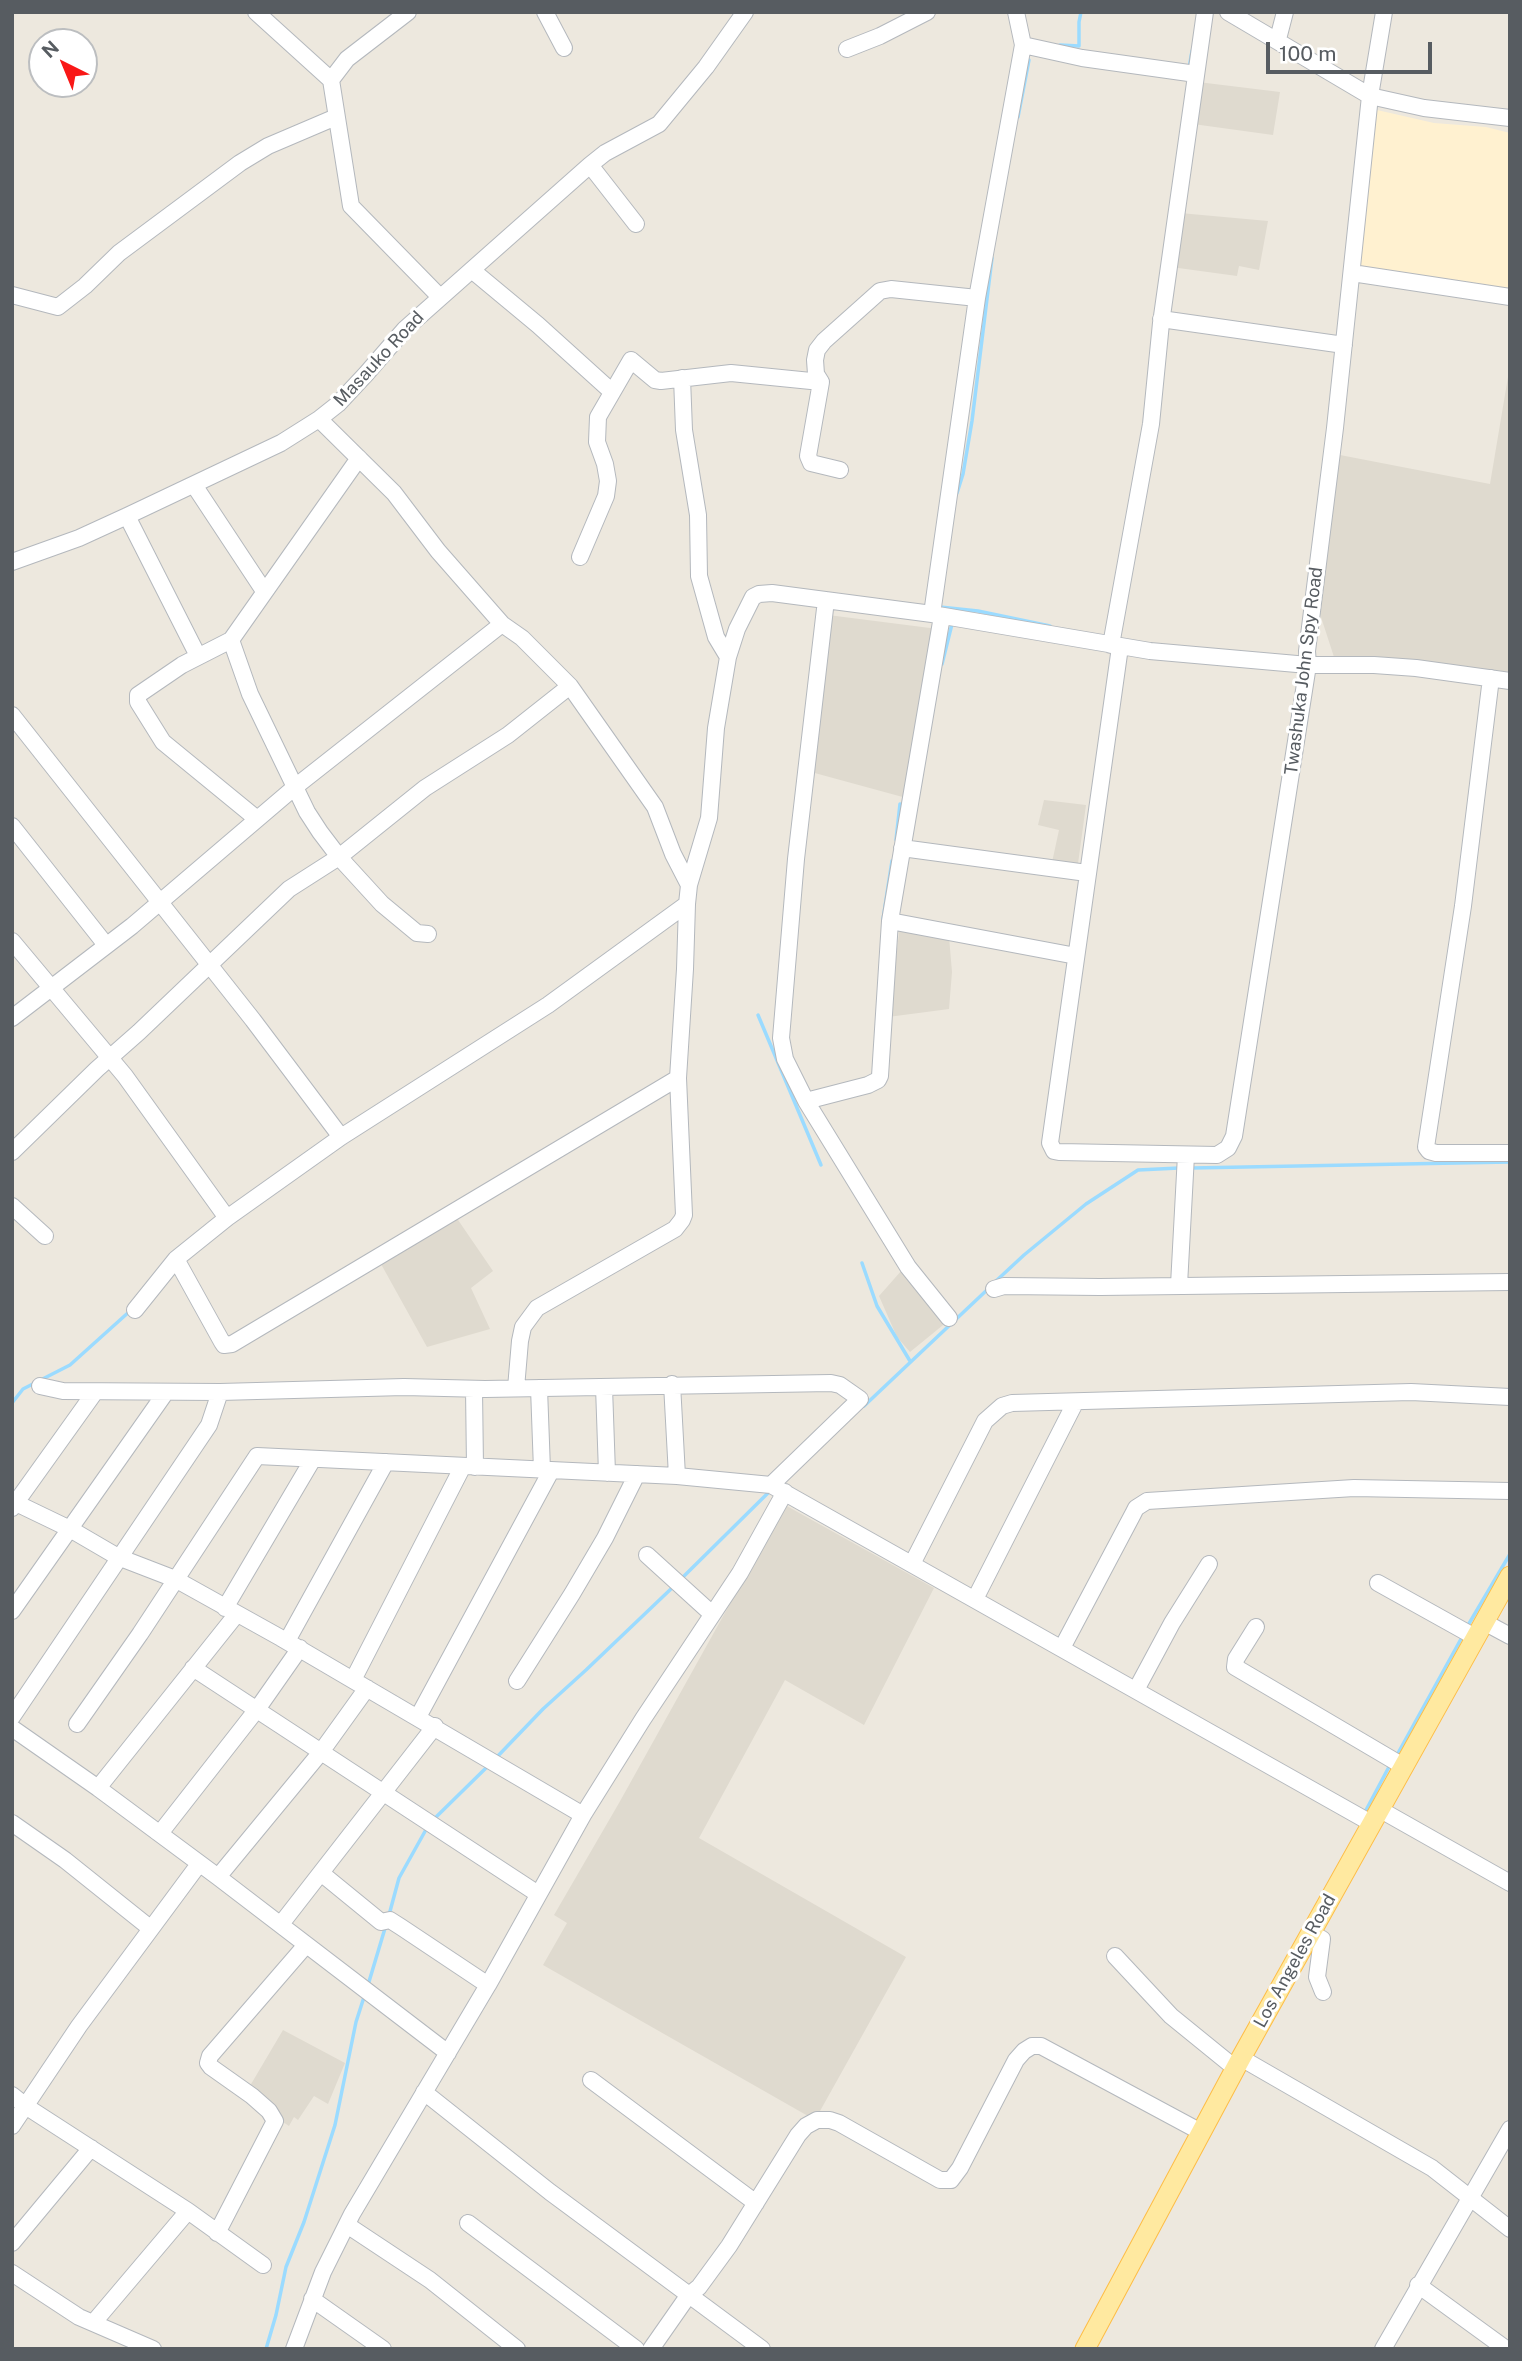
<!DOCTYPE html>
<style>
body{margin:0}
#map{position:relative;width:1522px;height:2361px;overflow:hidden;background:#ede8de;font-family:"Public Sans",sans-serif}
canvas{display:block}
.frame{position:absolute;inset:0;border:14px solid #575c61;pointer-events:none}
.north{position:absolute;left:28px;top:28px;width:70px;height:70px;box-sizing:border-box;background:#fff;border:2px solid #bcbec0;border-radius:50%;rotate:317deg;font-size:19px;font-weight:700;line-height:28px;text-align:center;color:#575c61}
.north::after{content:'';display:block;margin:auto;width:24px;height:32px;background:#f91817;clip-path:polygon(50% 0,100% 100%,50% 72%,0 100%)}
.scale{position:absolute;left:1266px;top:42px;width:166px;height:32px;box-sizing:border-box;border:4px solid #575c61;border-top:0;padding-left:9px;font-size:21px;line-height:24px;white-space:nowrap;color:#575c61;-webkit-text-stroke:5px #fff;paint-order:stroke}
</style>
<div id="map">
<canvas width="1522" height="2361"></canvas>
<div class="frame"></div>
<div class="north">N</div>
<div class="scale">100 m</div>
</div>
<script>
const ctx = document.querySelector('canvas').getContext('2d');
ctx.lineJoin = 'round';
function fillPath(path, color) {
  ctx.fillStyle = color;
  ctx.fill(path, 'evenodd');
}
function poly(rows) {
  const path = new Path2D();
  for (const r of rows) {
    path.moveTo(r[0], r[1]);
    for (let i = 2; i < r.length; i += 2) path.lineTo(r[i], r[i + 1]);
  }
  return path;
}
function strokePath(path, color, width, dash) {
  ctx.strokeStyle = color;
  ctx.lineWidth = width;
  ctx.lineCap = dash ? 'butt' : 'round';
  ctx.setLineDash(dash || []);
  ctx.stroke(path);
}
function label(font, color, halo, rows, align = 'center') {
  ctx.font = font + ' "Public Sans",sans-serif';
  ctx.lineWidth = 6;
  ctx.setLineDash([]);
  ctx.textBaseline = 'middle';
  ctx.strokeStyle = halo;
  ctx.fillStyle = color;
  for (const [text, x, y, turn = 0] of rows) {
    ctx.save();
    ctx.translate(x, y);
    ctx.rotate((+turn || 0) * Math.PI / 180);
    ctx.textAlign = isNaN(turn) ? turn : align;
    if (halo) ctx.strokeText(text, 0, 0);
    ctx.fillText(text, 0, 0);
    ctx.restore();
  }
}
fillPath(poly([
 [1377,110,1434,123,1486,127,1510,133,1510,292,1355,269]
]), '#fff1d0');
fillPath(poly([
 [1198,82,1280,92,1273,135,1193,124],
 [1180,213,1268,221,1259,270,1239,266,1237,276,1171,267],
 [1510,365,1510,672,1453,665,1334,657,1320,614,1340,455,1490,484],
 [828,615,938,629,910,799,800,769],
 [1044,800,1086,805,1077,871,1051,867,1059,830,1038,825],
 [900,926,949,937,952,972,949,1009,888,1017],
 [456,1217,493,1271,471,1288,490,1329,427,1347,381,1264],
 [902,1270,948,1321,910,1352,897,1337,879,1296],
 [785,1505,934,1588,864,1725,785,1680,699,1838,906,1957,815,2120,543,1965,567,1923,554,1915,619,1803],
 [283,2030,345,2063,328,2104,314,2096,298,2120,294,2117,289,2126,244,2096]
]), '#dfdacf');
strokePath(poly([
 [1060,45,1079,46,1079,22,1081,12],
 [1189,68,1192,51],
 [1018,117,1029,60],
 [957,493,963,474,972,421,992,258],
 [940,604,940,607,978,611,1050,626],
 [942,664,952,624],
 [896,840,900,804],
 [883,919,892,861],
 [758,1015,821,1165],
 [1192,1168,1510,1162],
 [862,1263,877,1306,910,1361],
 [996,1281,1024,1255,1086,1204,1138,1170,1179,1168],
 [12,1403,23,1389,70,1365,130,1311],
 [864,1406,988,1289],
 [680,1580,771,1490],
 [1467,1627,1510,1554],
 [1397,1755,1461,1639],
 [495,1759,543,1709,586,1670,673,1587],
 [1365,1812,1390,1765],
 [434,1819,488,1766],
 [389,1915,399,1878,428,1826],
 [368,1985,386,1925],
 [266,2349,276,2315,286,2267,304,2222,335,2125,356,2022,365,1994]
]), '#9bdbff', 3.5);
const minor = poly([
 [256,12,331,80,351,206,440,297],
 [545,12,564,48],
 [1228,12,1370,96,1424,108,1510,118],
 [1278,39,1285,12],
 [1023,45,1082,58,1196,74],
 [847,49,880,36,927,12],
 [331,80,347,59,408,12],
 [590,165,636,224],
 [473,271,538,325,611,391],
 [1352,273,1510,297],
 [12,295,58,307,85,286,119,253,240,163,268,146,336,117],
 [1161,319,1344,345],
 [682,378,684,430,698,515,699,576,716,637,728,657],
 [319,419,394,493,438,551,502,624,522,638,570,686,655,807,673,854,689,885],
 [840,470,811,463,808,456,821,382,816,374,815,360,817,350,824,341,880,291,891,289,977,298],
 [194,485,264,591],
 [127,516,198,656],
 [580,557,606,496,608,481,605,464,597,442,598,417,631,360,655,380,661,381,731,373,821,382],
 [12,562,79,538,127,516,281,443,319,419,338,404,366,374,405,329,590,165,605,153,659,124,706,67,745,12],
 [826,600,796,859,781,1038,785,1059,806,1101,868,1085,878,1080,880,1076,890,921,942,616],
 [932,614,977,298,1023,45,1016,12],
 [231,640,250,694,307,812,320,832,339,857,382,904,417,933,428,934],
 [1111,645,1151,424,1161,323,1205,12],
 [1120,647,1050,1143,1054,1151,1059,1152,1217,1155,1228,1148,1234,1136,1308,665,1307,651,1335,428,1370,96,1384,12],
 [1491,678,1463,906,1426,1147,1429,1151,1436,1153,1510,1153],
 [12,715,253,1020,341,1137],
 [257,819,163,742,138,702,138,695,182,665,231,640,359,458],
 [12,826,106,945],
 [902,848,1087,873],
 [890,921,1076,956],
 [12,941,125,1076,227,1218],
 [12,1018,132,926,295,787,502,624],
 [806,1101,908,1267,949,1318],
 [12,1152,97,1069,139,1032,289,889,339,857,425,788,508,735,570,686],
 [12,1206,45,1236],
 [176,1259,222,1342,224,1345,232,1344,678,1078],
 [1179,1285,1186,1155],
 [994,1289,1004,1286,1100,1287,1510,1282],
 [135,1310,176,1259,227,1218,341,1137,548,1005,687,904,689,885,709,818,716,728,728,657,737,629,753,597,759,594,772,593,932,614,1150,651,1308,665,1374,665,1416,668,1510,681],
 [672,1384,677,1476],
 [40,1386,63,1391,220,1392,404,1387,485,1389,831,1383,840,1385,860,1399,771,1485],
 [604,1387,607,1473],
 [516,1388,520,1341,523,1327,537,1308,675,1229,682,1220,684,1215,678,1078,685,969,687,904],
 [539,1388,542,1470],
 [474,1389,475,1467],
 [16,1503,70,1529,118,1557,175,1579,281,1638,583,1815],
 [12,1508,95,1392],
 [647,1555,712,1614],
 [912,1564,985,1421,1002,1406,1012,1403,1411,1392,1510,1397],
 [1378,1583,1475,1637],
 [975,1599,1075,1403],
 [225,1608,313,1459],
 [12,1611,166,1392],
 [1484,1622,1510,1636],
 [1256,1627,1236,1659,1235,1667,1403,1766],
 [287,1641,386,1462],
 [1062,1648,1133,1514,1136,1508,1147,1501,1354,1488,1510,1491],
 [193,1668,538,1894],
 [353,1680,463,1466],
 [517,1681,572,1594,605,1538,637,1474],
 [1136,1690,1172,1623,1209,1564],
 [12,1717,209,1425,220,1392],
 [418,1717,551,1471],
 [77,1724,140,1634,257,1456,677,1476,771,1485,1371,1823],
 [12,1728,98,1788,218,1877,448,2053],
 [98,1788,236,1615],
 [1379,1809,1510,1883],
 [12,1823,65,1860,150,1928],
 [157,1832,161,1832,258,1708,300,1648],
 [321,1873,381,1922,390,1920,401,1927,488,1985],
 [218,1877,321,1752,367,1688],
 [281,1924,435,1726],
 [1310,1933,1322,1939,1317,1977,1323,1992],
 [1115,1956,1171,2016,1235,2068],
 [1241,2058,1432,2168,1510,2229],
 [591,2080,756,2203],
 [424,2092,550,2192,762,2349],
 [12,2095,27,2107,188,2211,263,2265],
 [12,2126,79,2026,199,1864],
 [468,2223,636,2349],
 [347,2225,430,2280,517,2349],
 [217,2233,275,2121,269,2111,252,2096,211,2067,208,2063,210,2056,306,1945],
 [12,2243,91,2148],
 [12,2273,79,2317,153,2349],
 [1418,2285,1506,2349],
 [312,2299,383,2349],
 [94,2322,188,2211],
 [294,2349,323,2272,352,2214,488,1985,583,1815,643,1719,740,1573,785,1492],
 [651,2349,688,2296,699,2287,729,2246,798,2135,806,2126,817,2120,830,2120,839,2123,940,2180,951,2180,960,2168,1016,2060,1024,2051,1032,2046,1041,2046,1201,2132],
 [1383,2349,1510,2129]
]);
const major = poly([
 [1085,2349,1241,2058,1510,1576]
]);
strokePath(minor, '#b4b8bd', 18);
strokePath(major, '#febd45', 21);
strokePath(minor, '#fff', 16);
strokePath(major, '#ffe9a0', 19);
label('18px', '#575c61', '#fff', [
 ["Masauko Road",379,359,-47],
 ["Twashuka John Spy Road",1304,671,-83],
 ["Los Angeles Road",1295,1961,-61]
]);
</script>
